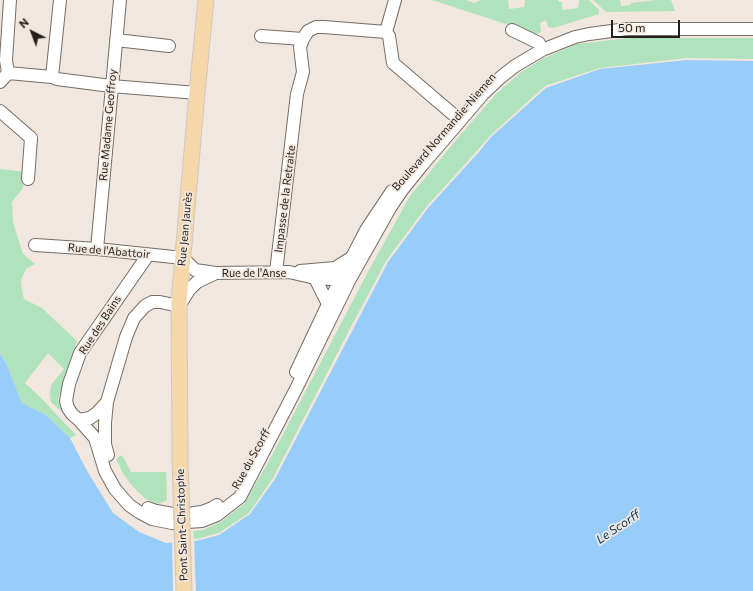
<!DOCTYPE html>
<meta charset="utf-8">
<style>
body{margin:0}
#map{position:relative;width:753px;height:591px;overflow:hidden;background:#f1e7de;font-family:Commissioner,sans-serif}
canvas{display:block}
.north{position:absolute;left:12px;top:12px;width:40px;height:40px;-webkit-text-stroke:3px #f1e7de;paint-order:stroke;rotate:318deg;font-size:11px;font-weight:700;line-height:16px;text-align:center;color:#221e1b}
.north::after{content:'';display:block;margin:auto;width:14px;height:18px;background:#221e1b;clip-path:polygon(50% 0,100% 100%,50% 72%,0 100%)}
.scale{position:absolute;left:611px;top:20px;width:69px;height:18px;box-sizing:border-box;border:2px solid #221e1b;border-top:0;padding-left:5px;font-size:12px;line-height:14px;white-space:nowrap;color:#221e1b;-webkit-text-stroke:3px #f1e7de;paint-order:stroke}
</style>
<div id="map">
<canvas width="753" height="591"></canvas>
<div class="north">N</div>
<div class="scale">50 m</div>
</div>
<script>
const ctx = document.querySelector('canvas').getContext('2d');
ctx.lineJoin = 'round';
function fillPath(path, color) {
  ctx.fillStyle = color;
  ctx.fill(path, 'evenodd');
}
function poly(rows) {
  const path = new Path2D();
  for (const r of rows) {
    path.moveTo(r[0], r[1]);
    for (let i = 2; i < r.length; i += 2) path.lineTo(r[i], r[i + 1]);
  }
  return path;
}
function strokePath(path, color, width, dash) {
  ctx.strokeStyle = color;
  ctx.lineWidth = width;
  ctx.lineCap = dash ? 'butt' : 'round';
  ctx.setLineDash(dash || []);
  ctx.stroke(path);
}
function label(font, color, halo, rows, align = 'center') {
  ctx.font = font + ' Commissioner,sans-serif';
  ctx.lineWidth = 3.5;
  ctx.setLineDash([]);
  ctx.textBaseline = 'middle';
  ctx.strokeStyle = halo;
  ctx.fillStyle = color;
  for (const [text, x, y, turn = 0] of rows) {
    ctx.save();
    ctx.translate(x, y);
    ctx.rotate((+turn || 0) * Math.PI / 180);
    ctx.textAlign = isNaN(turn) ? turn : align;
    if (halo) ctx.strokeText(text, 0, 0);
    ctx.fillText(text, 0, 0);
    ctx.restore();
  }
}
fillPath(poly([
 [432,0,466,0,475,3,481,0,508,0,509,9,524,7,525,0,558,0,559,2,562,2,562,10,578,8,579,0,589,0,599,10,599,14,553,28,548,27,546,20,540,23,541,32,533,36,512,26],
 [593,0,620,0,621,6,630,5,631,3,656,0,671,0,675,11,606,12],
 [628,38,753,38,753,59,687,58,600,68,545,86,490,136,476,152,427,206,386,261,353,323,273,478,249,513,219,533,197,539,194,539,193,531,203,530,222,521,244,504,268,463,369,270,410,196,457,139,497,93,520,73,542,59,577,44],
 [0,169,25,172,23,188,12,202,13,222,23,254,35,264,26,269,21,280,22,291,24,299,42,308,77,341,58,399,62,412,51,402,50,394,51,385,64,369,48,353,25,383,40,397,76,435,70,438,46,415,22,403,7,365,0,353],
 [122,455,131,472,166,472,167,500,158,504,146,499,134,488,124,475,116,459]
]), '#b0e3bb');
fillPath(poly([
 [687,60,753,61,753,591,0,591,0,353,7,365,22,403,46,415,70,438,86,469,113,513,139,532,166,543,196,541,219,535,250,514,275,479,388,262,428,208,478,153,491,137,546,88,600,69]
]), '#98ccf9');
fillPath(poly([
 [194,540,196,591,173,591,172,541]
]), '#f1e7de');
const minor = poly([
 [60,0,52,77,57,79,111,86,197,93],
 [395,0,386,32,389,36,393,63,455,116],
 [512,30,539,43],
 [261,36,303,39],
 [116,40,169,46],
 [8,73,6,60,10,0],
 [0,82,8,73,52,77],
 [0,111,31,138,28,179],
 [35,245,97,249,183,258,195,270,216,273,289,272,315,278,347,280],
 [97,249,120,0],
 [148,255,80,353,69,384,66,401,68,408,72,414,79,420,95,438,105,471,115,489,129,505,139,512,152,519,172,523,202,521,217,515,240,497,296,389,350,279,390,208,402,190,423,164,483,94,501,77,515,66,542,50,575,37,589,34,627,29,753,29],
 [300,271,335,268,351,258],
 [276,272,297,94,303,72,300,47,303,39,308,31,316,27,324,27,386,32],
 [315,278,328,304],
 [296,372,328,304,366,230,392,191],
 [79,420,90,418,97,413,107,402],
 [108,455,105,444,105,423,107,402,126,337,134,318,145,306,152,302,160,302,179,306,189,290,197,282,216,273],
 [148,508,156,511,173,514,187,514,202,512,212,508,217,505]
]);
const major = poly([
 [180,458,179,302,197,93,206,0]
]);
strokePath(minor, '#766d65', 14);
strokePath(major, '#cac9c8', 17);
strokePath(minor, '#fff', 12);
strokePath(major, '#f5d7aa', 15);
const majorBridge = poly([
 [180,458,184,591]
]);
strokePath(majorBridge, '#cac9c8', 17, []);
strokePath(majorBridge, '#f5d7aa', 15);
label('11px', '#221e1b', '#f1e7de', [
 ["Rue Madame Geoffroy",108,125,-85],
 ["Boulevard Normandie-Niemen",444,132,-49],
 ["Impasse de la Retraite",285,199,-83],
 ["Rue Jean Jaurès",185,229,-85],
 ["Rue de l'Abattoir",109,251,5],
 ["Rue de l'Anse",254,273],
 ["Rue des Bains",100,325,-57],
 ["Rue du Scorff",251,459,-61],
 ["Pont Saint-Christophe",182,525,-92]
]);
label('italic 12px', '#02375a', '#f1e7de', [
 ["Le Scorff",618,527,-34]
]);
</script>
